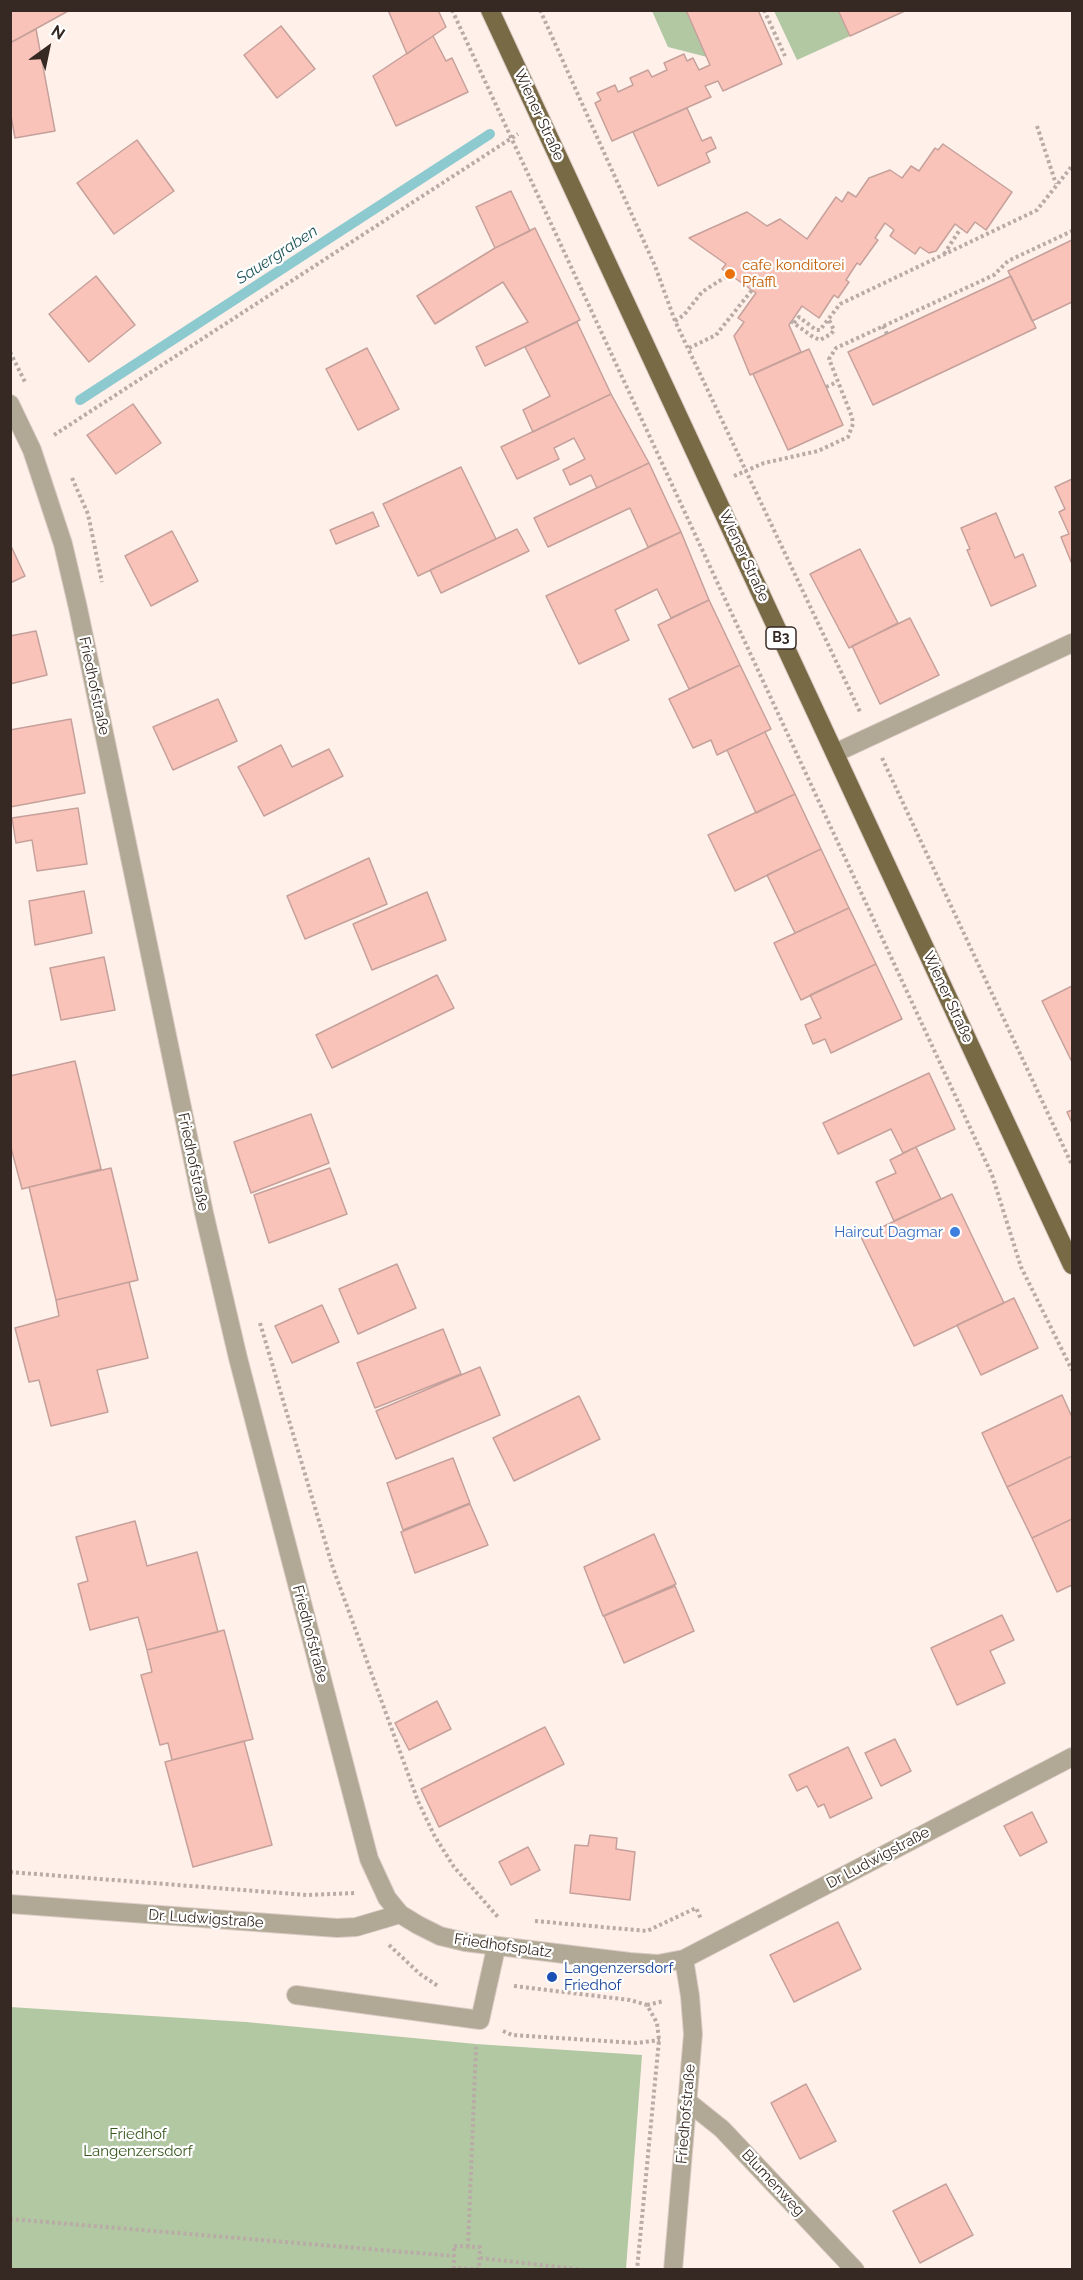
<!DOCTYPE html>
<meta charset="utf-8">
<style>
body{margin:0}
#map{position:relative;width:1083px;height:2280px;overflow:hidden;background:#fff0ea;font-family:Raleway,sans-serif}
canvas{display:block}
.frame{position:absolute;inset:0;border:12px solid #362923;pointer-events:none}
.north{position:absolute;left:18px;top:18px;width:60px;height:60px;-webkit-text-stroke:4px #fff;paint-order:stroke;rotate:33deg;font-size:16px;font-weight:700;line-height:24px;text-align:center;color:#362923}
.north::after{content:'';display:block;margin:auto;width:21px;height:27px;background:#362923;clip-path:polygon(50% 0,100% 100%,50% 72%,0 100%)}
</style>
<div id="map">
<canvas width="1083" height="2280"></canvas>
<div class="frame"></div>
<div class="north">N</div>
</div>
<script>
const ctx = document.querySelector('canvas').getContext('2d');
ctx.lineJoin = 'round';
function fillPath(path, color) {
  ctx.fillStyle = color;
  ctx.fill(path, 'evenodd');
}
function poly(rows) {
  const path = new Path2D();
  for (const r of rows) {
    path.moveTo(r[0], r[1]);
    for (let i = 2; i < r.length; i += 2) path.lineTo(r[i], r[i + 1]);
  }
  return path;
}
function strokePath(path, color, width, dash) {
  ctx.strokeStyle = color;
  ctx.lineWidth = width;
  ctx.lineCap = dash ? 'butt' : 'round';
  ctx.setLineDash(dash || []);
  ctx.stroke(path);
}
function label(font, color, halo, rows, align = 'center') {
  ctx.font = font + ' Raleway,sans-serif';
  ctx.lineWidth = 4.5;
  ctx.setLineDash([]);
  ctx.textBaseline = 'middle';
  ctx.strokeStyle = halo;
  ctx.fillStyle = color;
  for (const [text, x, y, turn = 0] of rows) {
    ctx.save();
    ctx.translate(x, y);
    ctx.rotate((+turn || 0) * Math.PI / 180);
    ctx.textAlign = isNaN(turn) ? turn : align;
    if (halo) ctx.strokeText(text, 0, 0);
    ctx.fillText(text, 0, 0);
    ctx.restore();
  }
}
fillPath(poly([
 [652,11,686,11,707,57,668,47],
 [774,11,838,11,850,36,797,60],
 [10,2007,246,2022,476,2044,642,2055,626,2269,11,2269]
]), '#b1c8a3');
strokePath(poly([
 [80,400,490,134]
]), '#8ccacf', 10);
const building = poly([
 [10,10,70,10,10,43,10,10],
 [388,10,438,10,446,27,407,54,388,10],
 [686,10,758,10,782,64,723,91,718,81,705,86,711,97,612,141,595,103,601,100,597,93,615,85,618,92,633,85,630,78,648,70,652,77,667,70,664,63,684,54,687,61,693,58,699,70,710,65,686,10],
 [838,10,907,10,850,36,838,10],
 [281,26,315,69,277,98,244,55,281,26],
 [36,29,55,131,15,138,10,110,10,43,36,29],
 [433,36,446,61,452,58,468,92,396,126,373,76,433,36],
 [687,108,702,141,711,137,716,148,706,153,710,162,658,186,633,132,687,108],
 [137,140,174,191,114,234,77,183,137,140],
 [943,144,1012,192,986,230,975,222,967,233,955,224,936,251,929,253,920,247,915,254,890,236,894,230,885,223,875,238,878,240,860,265,857,263,846,280,849,282,838,298,834,295,819,318,802,306,789,325,801,352,750,375,734,336,744,322,738,318,756,293,722,269,726,264,689,238,747,212,767,226,780,219,807,239,836,197,842,202,848,192,856,197,869,178,890,170,902,178,911,166,919,171,935,148,938,150,943,144],
 [511,191,530,231,495,248,476,207,511,191],
 [535,228,580,320,485,366,476,347,528,322,503,282,435,324,417,296,495,248,535,228],
 [1072,240,1072,302,1032,321,1008,271,1072,240],
 [96,276,135,325,89,362,49,314,96,276],
 [1011,276,1036,328,873,405,848,352,1011,276],
 [577,322,611,394,533,432,523,410,550,396,525,347,577,322],
 [367,348,399,409,358,430,326,369,367,348],
 [809,349,843,425,788,450,753,374,809,349],
 [611,394,649,463,597,488,591,475,570,485,563,470,585,459,574,438,554,448,559,459,517,479,501,447,611,394],
 [133,404,161,443,116,474,87,435,133,404],
 [649,463,681,532,648,547,630,508,548,547,534,518,649,463],
 [461,467,496,539,418,576,383,504,461,467],
 [1072,479,1072,564,1061,537,1069,534,1059,512,1065,509,1055,487,1072,479],
 [373,512,379,526,336,544,330,530,373,512],
 [996,513,1015,558,1023,554,1036,586,991,606,967,550,970,549,961,528,996,513],
 [517,529,529,551,441,593,430,570,517,529],
 [172,531,198,581,151,606,125,556,172,531],
 [681,532,709,600,671,618,657,589,615,610,629,640,579,664,546,596,681,532],
 [10,544,25,576,10,583,10,544],
 [860,549,898,623,849,648,810,574,860,549],
 [709,600,740,665,689,689,658,625,709,600],
 [910,618,939,675,880,704,852,646,910,618],
 [36,631,47,675,10,684,10,636,36,631],
 [740,665,771,729,717,755,711,740,693,748,669,699,740,665],
 [218,699,237,741,173,770,153,727,218,699],
 [71,719,85,793,10,807,10,730,71,719],
 [765,732,795,794,756,813,727,750,765,732],
 [281,745,292,767,329,749,343,776,264,816,238,767,281,745],
 [795,794,821,849,735,891,708,835,795,794],
 [78,808,87,864,37,871,32,840,16,843,12,818,78,808],
 [821,849,849,908,795,933,767,875,821,849],
 [369,858,387,904,305,939,287,896,369,858],
 [84,891,92,933,35,945,29,901,84,891],
 [427,892,446,940,372,970,353,924,427,892],
 [849,908,876,964,801,1000,774,943,849,908],
 [104,957,115,1010,61,1020,50,968,104,957],
 [876,964,902,1019,831,1053,825,1039,813,1044,805,1025,821,1018,810,995,876,964],
 [437,975,454,1008,332,1068,316,1035,437,975],
 [1072,986,1072,1062,1042,1001,1072,986],
 [75,1061,101,1169,22,1189,10,1144,10,1076,75,1061],
 [929,1073,955,1129,903,1153,891,1129,838,1154,823,1123,929,1073],
 [1072,1110,1072,1123,1067,1112,1072,1110],
 [311,1114,329,1163,251,1193,234,1142,311,1114],
 [916,1147,941,1199,894,1221,876,1182,896,1173,890,1160,916,1147],
 [111,1168,138,1280,56,1300,29,1187,111,1168],
 [330,1168,347,1214,269,1243,254,1195,330,1168],
 [952,1194,1004,1303,914,1346,861,1237,952,1194],
 [397,1264,416,1308,358,1334,339,1289,397,1264],
 [129,1282,148,1358,97,1370,108,1412,51,1426,39,1380,29,1382,15,1328,59,1316,56,1300,129,1282],
 [1014,1298,1038,1348,981,1375,957,1325,1014,1298],
 [322,1305,339,1342,292,1363,275,1326,322,1305],
 [443,1329,461,1374,375,1408,357,1363,443,1329],
 [480,1367,500,1415,396,1459,376,1411,480,1367],
 [1062,1395,1072,1417,1072,1456,1007,1487,982,1433,1062,1395],
 [579,1396,600,1439,514,1481,493,1438,579,1396],
 [1072,1456,1072,1519,1032,1538,1007,1487,1072,1456],
 [453,1458,470,1503,403,1530,387,1483,453,1458],
 [470,1504,488,1545,415,1573,401,1532,470,1504],
 [1072,1519,1072,1585,1057,1592,1032,1538,1072,1519],
 [135,1521,147,1566,197,1552,218,1632,147,1650,138,1617,90,1630,78,1584,88,1581,76,1537,135,1521],
 [654,1534,676,1584,603,1616,584,1567,654,1534],
 [675,1586,694,1631,624,1663,604,1616,675,1586],
 [1002,1615,1014,1640,990,1651,1005,1683,957,1705,931,1648,1002,1615],
 [224,1630,253,1739,172,1760,168,1743,160,1745,141,1675,152,1672,147,1650,224,1630],
 [437,1701,451,1729,409,1750,395,1723,437,1701],
 [545,1727,564,1764,439,1827,421,1789,545,1727],
 [895,1739,911,1771,881,1786,865,1753,895,1739],
 [244,1741,272,1845,193,1867,165,1762,244,1741],
 [848,1747,872,1798,830,1818,824,1804,818,1807,807,1786,797,1791,789,1775,848,1747],
 [1032,1812,1047,1842,1020,1856,1004,1826,1032,1812],
 [590,1835,617,1838,616,1849,635,1852,630,1900,570,1893,575,1845,588,1846,590,1835],
 [528,1847,540,1870,511,1885,499,1862,528,1847],
 [838,1922,861,1969,794,2002,770,1955,838,1922],
 [806,2084,836,2141,800,2159,771,2103,806,2084],
 [946,2184,973,2235,920,2263,893,2211,946,2184]
]);
fillPath(building, '#f9c3b9');
strokePath(building, '#c6a19b', 1.5);
const lane = poly([
 [835,753,1072,643],
 [296,1995,480,2020,496,1948]
]);
const street = poly([
 [10,404,32,450,63,544,78,608,204,1213,238,1358,369,1859,387,1898,400,1914,418,1925,440,1936,465,1942,630,1962,658,1964,684,1959,1072,1757],
 [10,1904,337,1928,356,1927,400,1914],
 [687,2101,722,2129,855,2270],
 [673,2270,693,2034,690,1996,684,1959]
]);
const primary = poly([
 [490,10,1072,1265]
]);
strokePath(lane, '#dbccc6', 20);
strokePath(street, '#dbccc6', 20);
strokePath(primary, '#dbccc6', 20);
strokePath(poly([
 [452,10,992,1175,1021,1267,1072,1370],
 [540,10,655,266,675,321,861,714],
 [764,10,785,56],
 [1037,126,1056,184],
 [944,254,961,228],
 [675,321,684,315,702,292,730,274],
 [791,321,813,337,820,340,831,334,834,330,828,318],
 [794,323,799,317,816,330,820,330,840,304,1031,213,1037,210,1072,166],
 [883,326,887,334],
 [689,348,716,335,752,290],
 [10,352,25,382],
 [826,387,837,382],
 [54,435,518,134],
 [734,476,764,463,818,451,848,437,853,424,852,417,829,359,836,348,994,275,1008,261,1072,231],
 [72,478,88,514,102,582],
 [882,758,1072,1165],
 [260,1323,333,1568,418,1801,434,1835,454,1867,498,1917],
 [10,1872,307,1895,355,1893],
 [535,1921,647,1931,696,1908,701,1919],
 [389,1945,420,1974,438,1986],
 [514,1986,630,2000,647,2005,657,2023,659,2040,637,2270],
 [647,2005,664,2001],
 [503,2031,512,2035,636,2043,660,2040],
 [10,2219,454,2256],
 [454,2246,480,2247,479,2269,454,2268,454,2246],
 [468,2247,476,2047],
 [480,2258,585,2270]
]), '#b9aba5', 4, [3, 3]);
strokePath(lane, '#b1a895', 18);
strokePath(street, '#b1a895', 18);
strokePath(primary, '#796a46', 18);
for (const [x, y, r, color] of [
 [730,274,6,"#e8710a"],
 [955,1232,6,"#3f7fe0"],
 [552,1977,6,"#1a4fb4"]
]) {
  const dot = new Path2D();
  dot.arc(x, y, r, 0, 2 * Math.PI);
  ctx.fillStyle = color;
  ctx.fill(dot);
  strokePath(dot, '#fff', 2);
}
for (const [x, y, w] of [
 [781,638,30]
]) {
  const box = new Path2D();
  box.roundRect(x - w / 2, y - 11, w, 22, 4.5);
  ctx.fillStyle = '#fff';
  ctx.fill(box);
  strokePath(box, '#362923', 1.5);
}
label('bold 14px', '#362923', null, [
 ["B3",781,638]
]);
label('15px', '#362923', '#fff', [
 ["Wiener Straße",539,115,65],
 ["Wiener Straße",744,556,65],
 ["Friedhofstraße",94,686,78],
 ["Wiener Straße",948,997,65],
 ["Friedhofstraße",193,1162,78],
 ["Friedhofstraße",310,1634,75],
 ["Dr Ludwigstraße",878,1858,-28],
 ["Dr. Ludwigstraße",206,1919,4],
 ["Friedhofsplatz",503,1946,8],
 ["Friedhofstraße",686,2114,-85],
 ["Blumenweg",773,2183,47]
]);
label('15px', '#c56008', '#fff', [
 ["cafe konditorei",742,265],
 ["Pfaffl",742,282]
], 'left');
label('15px', '#366cbe', '#fff', [
 ["Haircut Dagmar",943,1232]
], 'right');
label('15px', '#164399', '#fff', [
 ["Langenzersdorf",564,1968],
 ["Friedhof",564,1985]
], 'left');
label('15px', '#37581d', '#fff', [
 ["Friedhof",138,2134],
 ["Langenzersdorf",138,2151]
]);
label('italic 16px', '#23585c', '#fff', [
 ["Sauergraben",277,255,-33]
]);
</script>
